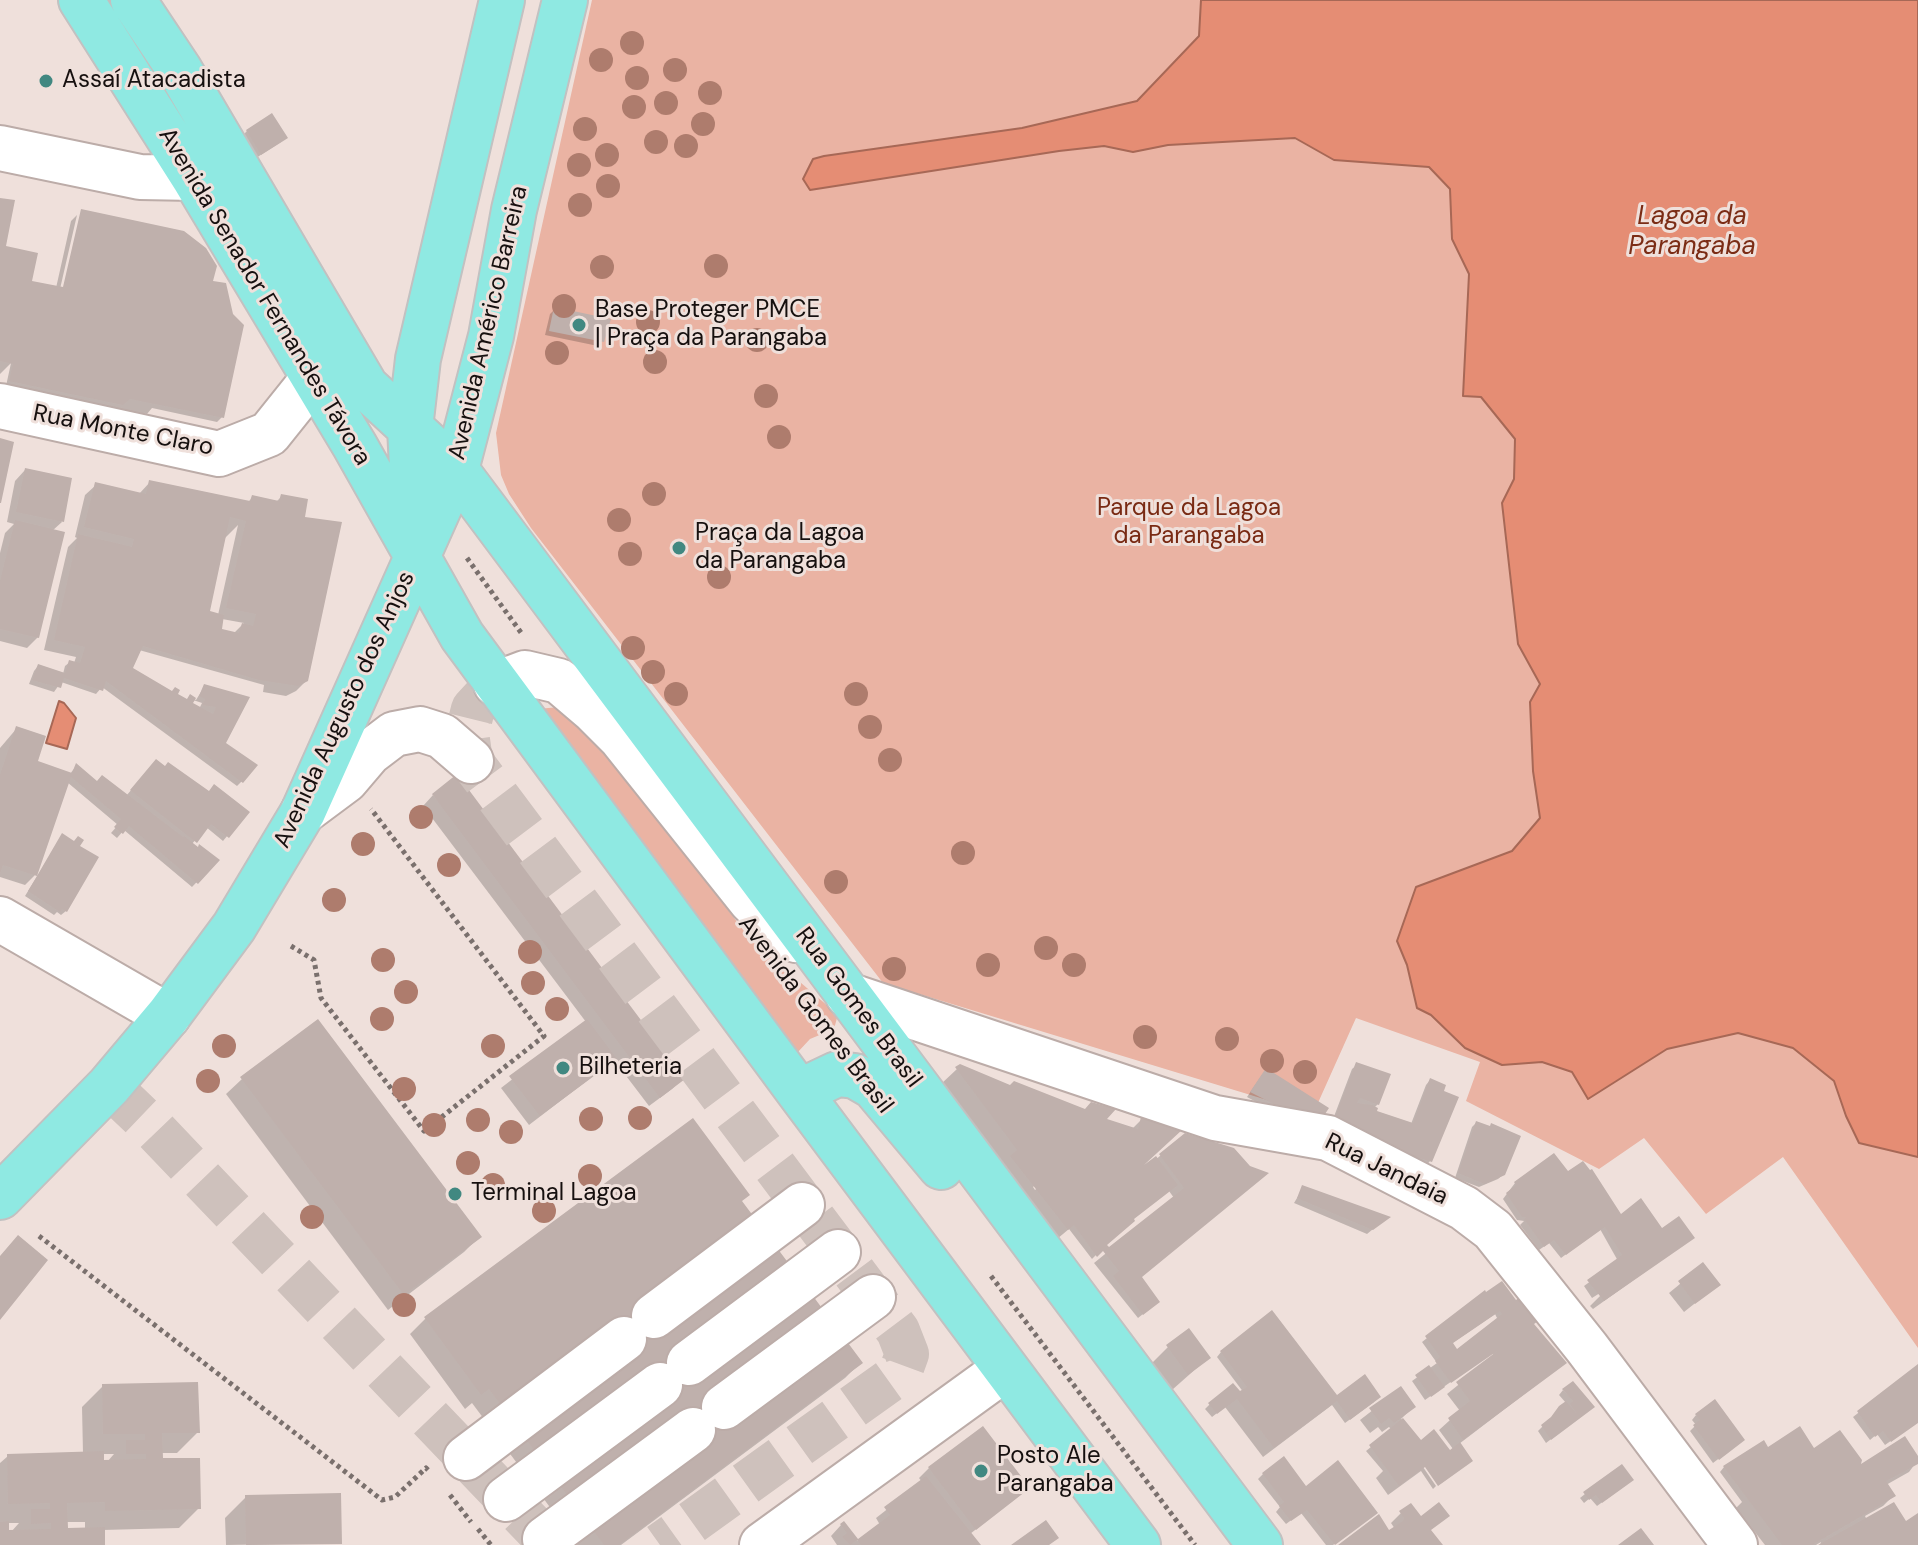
<!DOCTYPE html>
<meta charset="utf-8">
<style>
body{margin:0}
canvas{display:block;background:#efe0db}
</style>
<canvas width="1918" height="1545"></canvas>
<script>
const ctx = document.querySelector('canvas').getContext('2d');
ctx.lineJoin = 'round';
function fillPath(path, color) {
  ctx.fillStyle = color;
  ctx.fill(path, 'evenodd');
}
function poly(rows) {
  const path = new Path2D();
  for (const r of rows) {
    path.moveTo(r[0], r[1]);
    for (let i = 2; i < r.length; i += 2) path.lineTo(r[i], r[i + 1]);
  }
  return path;
}
function strokePath(path, color, width, dash) {
  ctx.strokeStyle = color;
  ctx.lineWidth = width;
  ctx.lineCap = dash ? 'butt' : 'round';
  ctx.setLineDash(dash || []);
  ctx.stroke(path);
}
function label(font, color, halo, rows, align = 'center') {
  ctx.font = font + ' "DM Sans",sans-serif';
  ctx.lineWidth = 6;
  ctx.setLineDash([]);
  ctx.textBaseline = 'middle';
  ctx.strokeStyle = halo;
  ctx.fillStyle = color;
  for (const [text, x, y, turn = 0] of rows) {
    ctx.save();
    ctx.translate(x, y);
    ctx.rotate((+turn || 0) * Math.PI / 180);
    ctx.textAlign = isNaN(turn) ? turn : align;
    if (halo) ctx.strokeText(text, 0, 0);
    ctx.fillText(text, 0, 0);
    ctx.restore();
  }
}
fillPath(poly([
 [592,0,1918,0,1918,1348,1783,1157,1706,1214,1644,1138,1599,1169,1466,1101,1480,1062,1356,1018,1313,1114,883,983,531,528,509,494,501,475,496,433],
 [559,707,587,724,750,939,829,1007,837,1018,834,1029,810,1039,797,1053,538,709]
]), '#eab3a3');
const water = poly([
 [1201,0,1918,0,1918,1157,1859,1143,1846,1116,1834,1081,1793,1048,1738,1033,1667,1049,1588,1099,1572,1072,1542,1062,1502,1065,1465,1048,1431,1015,1417,1008,1407,965,1397,941,1416,887,1512,851,1540,818,1533,771,1530,702,1540,684,1518,644,1502,503,1514,479,1515,439,1481,397,1463,396,1469,274,1452,239,1450,189,1429,167,1334,160,1295,138,1168,145,1133,152,1104,146,1059,151,810,190,803,179,813,159,824,156,1022,128,1137,101,1199,36,1201,0],
 [59,701,64,703,76,718,67,749,46,743,59,701]
]);
fillPath(water, '#e58d74');
strokePath(water, '#a76856', 2);
fillPath(poly([
 [247,131,281,142,256,158,242,136],
 [0,200,2,252,29,283,56,288,71,221,77,215,60,289,64,289,82,211,211,282,222,417,217,422,152,408,147,414,118,409,111,414,6,386,11,363,0,374],
 [555,309,602,341,598,346,545,335,550,314],
 [25,470,62,522,52,531,38,637,27,648,0,641,0,553,5,533,14,524,7,522,15,481],
 [150,482,247,503,252,498,276,502,282,496,302,518,307,680,296,691,286,696,263,692,264,685,139,650,131,669,186,701,190,697,196,700,204,687,247,698,224,744,242,781,237,786,102,687,96,694,61,682,54,692,29,684,34,671,38,666,63,674,65,666,70,662,74,663,76,657,44,650,68,547,77,538,75,537,85,495,96,485,139,494],
 [238,525,218,615,207,613,223,540],
 [222,619,244,623,234,633,219,630],
 [193,700,202,703,199,709,190,703],
 [17,728,35,763,70,774,76,766,97,783,126,796,152,766,247,812,223,841,206,827,192,844,217,861,192,887,124,830,117,838,111,833,118,825,67,782,35,875,25,885,0,877,0,748],
 [433,795,682,1079,672,1089,649,1106,614,1060,529,1125,501,1088,586,1022,423,806],
 [62,836,66,911,61,915,57,912,54,915,25,896],
 [1357,1065,1378,1104,1374,1108,1374,1112,1411,1124,1426,1085,1430,1080,1430,1161,1426,1166,1330,1127,1352,1069],
 [957,1069,1085,1111,1112,1110,1033,1187,1035,1190,1073,1156,1132,1129,1142,1119,1140,1168,1142,1171,1185,1135,1233,1149,1139,1277,1153,1306,1138,1318,1094,1263,1174,1198,1169,1191,1132,1219,1092,1259,1069,1229,1057,1239,941,1084],
 [1262,1075,1291,1121,1247,1097],
 [242,1079,479,1237,464,1252,388,1310,226,1094],
 [692,1120,741,1201,860,1363,845,1378,621,1545,577,1545,592,1529,558,1518,472,1403,465,1409,410,1334,425,1319],
 [1476,1123,1504,1174,1498,1179,1479,1187,1455,1178,1472,1127],
 [1568,1173,1670,1254,1593,1309,1590,1306,1602,1294,1600,1293,1592,1298,1584,1286,1618,1261,1600,1229,1561,1258,1549,1243,1539,1250,1520,1225,1524,1221,1517,1220,1503,1199,1515,1183],
 [1303,1188,1383,1221,1367,1234,1294,1203],
 [1703,1265,1718,1285,1684,1312,1669,1293],
 [1501,1284,1516,1303,1520,1300,1535,1321,1532,1325,1565,1363,1459,1444,1471,1461,1466,1465,1440,1484,1428,1467,1423,1467,1436,1486,1433,1489,1421,1471,1388,1495,1376,1478,1383,1471,1366,1451,1392,1430,1389,1427,1382,1432,1378,1427,1370,1433,1360,1420,1400,1389,1413,1407,1401,1419,1420,1442,1434,1432,1449,1452,1453,1449,1439,1430,1460,1411,1447,1394,1494,1356,1492,1353,1425,1400,1412,1381,1437,1363,1422,1342,1485,1293,1486,1295],
 [1495,1314,1498,1320,1456,1352,1451,1344],
 [1168,1347,1208,1358,1172,1390,1152,1363],
 [1221,1352,1337,1397,1374,1402,1345,1423,1332,1405,1263,1457,1225,1407,1212,1417,1205,1409,1210,1404,1240,1394,1247,1397,1217,1357],
 [1918,1366,1918,1422,1885,1445,1877,1434,1870,1440,1853,1417],
 [103,1386,198,1432,177,1453,161,1453,161,1461,199,1508,179,1528,103,1530,103,1545,0,1545,0,1463,8,1456,83,1454,82,1407],
 [102,1454,114,1454,107,1462,102,1462],
 [66,1522,85,1522,85,1530,66,1530],
 [7,1523,19,1523,11,1532,7,1532],
 [1563,1390,1587,1412,1546,1443,1538,1431,1566,1403,1559,1395],
 [1696,1415,1738,1444,1713,1463,1690,1431,1696,1425,1692,1420],
 [1811,1448,1858,1468,1918,1460,1909,1472,1886,1485,1893,1496,1883,1506,1865,1516,1867,1520,1905,1524,1918,1516,1918,1545,1820,1545,1821,1542,1816,1545,1765,1545,1736,1508,1742,1502,1720,1472,1724,1467,1768,1450],
 [929,1468,1028,1488,970,1534,979,1545,837,1545,831,1536,841,1525,844,1524,858,1541,880,1525,876,1518,922,1482,919,1478],
 [1263,1474,1306,1488,1370,1517,1333,1545,1326,1545,1301,1513,1286,1524,1276,1512,1280,1507,1258,1479],
 [1626,1485,1597,1506,1590,1498,1584,1503,1580,1498,1585,1494],
 [246,1497,340,1543,226,1545,225,1518],
 [1401,1513,1430,1530,1441,1545,1342,1545,1395,1529,1391,1523]
]), '#0003');
fillPath(poly([
 [272,113,288,138,261,155,246,130],
 [0,198,15,200,6,246,38,253,32,281,63,287,81,209,184,231,206,248,217,266,213,281,226,283,233,314,244,325,224,418,130,399,123,405,9,381,13,364,0,361],
 [554,307,611,319,604,342,549,331],
 [0,438,14,442,1,503,0,503],
 [25,468,72,478,64,522,16,512],
 [149,480,250,501,252,495,279,501,281,494,308,499,305,517,342,522,308,681,298,686,259,680,143,646,133,668,172,691,175,687,180,690,178,694,187,699,190,694,196,698,193,703,213,714,216,707,202,705,205,699,199,696,204,684,250,697,226,743,258,765,243,783,106,681,103,691,64,678,61,688,32,680,38,664,65,673,69,660,80,663,85,647,54,640,78,534,132,547,134,539,84,527,95,482,146,494],
 [230,517,246,521,226,608,256,614,253,626,242,623,239,633,222,629,224,615,210,611],
 [15,520,65,532,39,638,0,629,0,581],
 [16,726,46,736,38,761,72,773,76,763,97,781,102,775,183,837,184,836,198,847,199,844,220,860,198,884,129,826,123,834,114,827,121,819,71,777,37,876,62,833,74,841,78,836,84,840,80,846,99,857,67,912,62,909,60,912,28,891,37,876,3,865,0,873,0,775],
 [156,759,165,766,168,762,209,791,214,784,250,812,229,838,211,824,197,843,130,790],
 [457,774,685,1079,660,1098,432,794],
 [318,1019,482,1237,404,1295,240,1077],
 [587,1019,617,1059,540,1116,509,1076],
 [1356,1062,1391,1074,1379,1105,1360,1098,1357,1103,1372,1105,1378,1108,1377,1111,1413,1123,1430,1078,1446,1085,1444,1091,1459,1097,1432,1162,1401,1152,1402,1149,1333,1122],
 [960,1064,1010,1085,1014,1081,1085,1109,1091,1102,1116,1109,1107,1119,1138,1129,1141,1117,1182,1130,1144,1165,1156,1156,1178,1185,1134,1219,1135,1221,1107,1245,1109,1247,1184,1188,1159,1154,1185,1133,1234,1148,1250,1166,1269,1173,1142,1277,1160,1302,1143,1315,1113,1276,1119,1271,1103,1251,1097,1257,1074,1225,1068,1230,1010,1156,1017,1150,955,1067],
 [1266,1068,1329,1108,1317,1126,1250,1092],
 [693,1118,750,1195,742,1201,863,1363,619,1545,604,1545,489,1389,481,1395,424,1317],
 [1476,1121,1490,1126,1491,1123,1521,1136,1505,1175,1485,1184,1458,1173],
 [1554,1153,1568,1171,1583,1161,1590,1170,1592,1169,1621,1214,1641,1198,1662,1228,1679,1216,1695,1238,1604,1301,1587,1280,1622,1255,1605,1227,1566,1255,1554,1240,1544,1247,1524,1219,1526,1217,1522,1217,1506,1193,1516,1185,1514,1182],
 [1302,1185,1391,1217,1373,1230,1297,1198],
 [18,1235,48,1260,0,1320,0,1256],
 [1703,1262,1721,1285,1695,1304,1678,1281],
 [1502,1281,1516,1300,1520,1297,1538,1321,1534,1324,1567,1363,1463,1440,1448,1418,1470,1401,1456,1382,1500,1349,1451,1383,1435,1361,1440,1357,1425,1336,1485,1290,1486,1292],
 [1500,1311,1502,1314,1457,1349,1453,1343],
 [1272,1310,1337,1395,1365,1374,1381,1397,1350,1420,1337,1401,1274,1448,1237,1399,1217,1414,1208,1403,1233,1383,1240,1391,1247,1387,1220,1351],
 [1189,1328,1211,1358,1188,1375,1166,1345],
 [1918,1364,1918,1423,1891,1442,1883,1431,1875,1437,1857,1411],
 [1429,1365,1445,1387,1431,1397,1415,1375],
 [1573,1381,1595,1407,1551,1440,1541,1425,1551,1417,1559,1406,1566,1401,1577,1414,1570,1404,1573,1401,1562,1389],
 [198,1382,200,1433,162,1433,163,1458,200,1458,201,1509,105,1511,105,1502,67,1503,68,1528,105,1527,105,1545,0,1545,0,1522,9,1521,9,1530,51,1529,51,1523,31,1524,31,1509,50,1509,50,1503,8,1504,7,1454,104,1451,104,1460,146,1459,146,1454,126,1454,126,1440,145,1440,145,1434,103,1434,102,1384],
 [1401,1386,1416,1407,1394,1423,1389,1418,1381,1424,1369,1408],
 [1715,1399,1745,1440,1719,1460,1693,1425,1700,1420,1695,1414],
 [1403,1418,1421,1440,1434,1429,1450,1450,1460,1442,1473,1461,1438,1486,1425,1467,1399,1486,1369,1445],
 [983,1426,1030,1488,976,1530,928,1467],
 [1800,1426,1814,1448,1840,1430,1862,1460,1861,1464,1905,1436,1918,1456,1918,1464,1886,1481,1896,1496,1812,1545,1782,1545,1723,1466,1764,1440,1768,1447],
 [1284,1456,1306,1486,1338,1460,1378,1513,1335,1545,1307,1510,1291,1521,1279,1506,1284,1502,1262,1473],
 [1622,1464,1634,1480,1602,1503,1596,1495,1589,1500,1583,1492],
 [926,1476,981,1545,861,1545,857,1540,850,1545,842,1537,847,1533,840,1524,844,1521,858,1539,890,1515,884,1507],
 [341,1493,342,1544,246,1545,245,1495],
 [1439,1502,1450,1516,1431,1530,1443,1545,1338,1545,1379,1514,1389,1530,1403,1521,1404,1518,1399,1511,1411,1503,1421,1516],
 [1894,1502,1906,1521,1918,1513,1918,1545,1818,1545],
 [1046,1520,1059,1538,1049,1545,1011,1545],
 [1641,1528,1654,1545,1618,1545]
]), '#bfb0ac');
strokePath(poly([
 [496,684,473,709,467,733,471,761,898,1331,907,1354,900,1373,660,1545],
 [109,1086,151,1126,551,1545]
]), '#cec1bc', 44, [44, 22]);
const minor = poly([
 [0,148,140,177,194,178],
 [0,406,219,454,269,434,313,379],
 [496,684,525,673,559,681,593,710,621,738,751,901,789,938,796,940],
 [303,812,346,780,369,753,394,734,420,729,442,736,471,761],
 [0,919,168,1016],
 [848,995,1215,1118,1328,1138,1464,1208,1493,1230,1587,1348,1735,1545],
 [654,1316,802,1205],
 [689,1363,838,1252],
 [724,1407,873,1297],
 [466,1458,624,1339],
 [506,1499,660,1385],
 [545,1539,693,1430],
 [762,1545,1005,1369]
]);
const major = poly([
 [81,0,194,178,355,446,462,636,799,1092,1138,1545],
 [133,0,179,69,366,387,456,470,1260,1545],
 [416,546,410,428,418,359,502,0],
 [799,1092,837,1074,855,1076,874,1087,941,1167],
 [0,1197,109,1086,168,1016,234,927,303,812,456,470,491,336,514,210,565,0]
]);
strokePath(minor, '#bcaca8', 48);
strokePath(major, '#c2c1c1', 48);
strokePath(poly([
 [467,558,522,634],
 [291,946,314,960,321,998,424,1131,544,1036,371,809],
 [39,1236,382,1500,395,1497,426,1468,428,1470],
 [991,1276,1195,1545],
 [450,1495,471,1522],
 [478,1529,491,1545]
]), '#7a706d', 5, [4, 4]);
strokePath(minor, '#fff', 44);
strokePath(major, '#8fe9e2', 44);
ctx.fillStyle = '#ae7c6d';
for (const [x, y] of [
 [632,43],
 [601,60],
 [675,70],
 [637,78],
 [710,93],
 [666,103],
 [634,107],
 [703,124],
 [585,129],
 [656,142],
 [686,146],
 [607,155],
 [579,165],
 [608,186],
 [580,205],
 [716,266],
 [602,267],
 [564,306],
 [648,322],
 [757,340],
 [557,353],
 [655,362],
 [766,396],
 [779,437],
 [654,494],
 [619,520],
 [630,554],
 [719,577],
 [633,648],
 [653,672],
 [676,694],
 [856,694],
 [870,727],
 [890,760],
 [421,817],
 [363,844],
 [963,853],
 [449,865],
 [836,882],
 [334,900],
 [1046,948],
 [530,952],
 [383,960],
 [988,965],
 [1074,965],
 [894,969],
 [533,983],
 [406,992],
 [557,1009],
 [382,1019],
 [1145,1037],
 [1227,1039],
 [224,1046],
 [493,1046],
 [1272,1061],
 [1305,1072],
 [208,1081],
 [404,1089],
 [640,1118],
 [591,1119],
 [478,1120],
 [434,1125],
 [511,1132],
 [468,1163],
 [590,1176],
 [493,1185],
 [544,1211],
 [312,1217],
 [404,1305]
]) {
  ctx.beginPath();
  ctx.arc(x, y, 12, 0, 2 * Math.PI);
  ctx.fill();
}
for (const [x, y, r, color] of [
 [46,81,8,"#418881"],
 [579,325,8,"#418881"],
 [679,548,8,"#418881"],
 [563,1068,8,"#418881"],
 [455,1194,8,"#418881"],
 [981,1471,8,"#418881"]
]) {
  const dot = new Path2D();
  dot.arc(x, y, r, 0, 2 * Math.PI);
  ctx.fillStyle = color;
  ctx.fill(dot);
  strokePath(dot, '#efe0db', 3);
}
label('24px', '#16100f', '#efe0db', [
 ["Assaí Atacadista",62,81],
 ["Base Proteger PMCE",595,311],
 ["| Praça da Parangaba",595,339],
 ["Praça da Lagoa",695,534],
 ["da Parangaba",695,562],
 ["Bilheteria",579,1068],
 ["Terminal Lagoa",471,1194],
 ["Posto Ale",997,1457],
 ["Parangaba",997,1485]
], 'left');
label('24px', '#16100f', '#efe0db', [
 ["Avenida Senador Fernandes Távora",264,297,59],
 ["Avenida Américo Barreira",489,323,-77],
 ["Rua Monte Claro",123,431,11],
 ["Avenida Augusto dos Anjos",345,710,-65],
 ["Rua Gomes Brasil",858,1008,53],
 ["Avenida Gomes Brasil",815,1015,53],
 ["Rua Jandaia",1386,1170,26]
]);
label('24px', '#792a13', '#efe0db', [
 ["Parque da Lagoa",1189,509],
 ["da Parangaba",1189,537]
]);
label('italic 26px', '#7b2c15', '#efe0db', [
 ["Lagoa da",1692,217],
 ["Parangaba",1692,247]
]);
</script>
